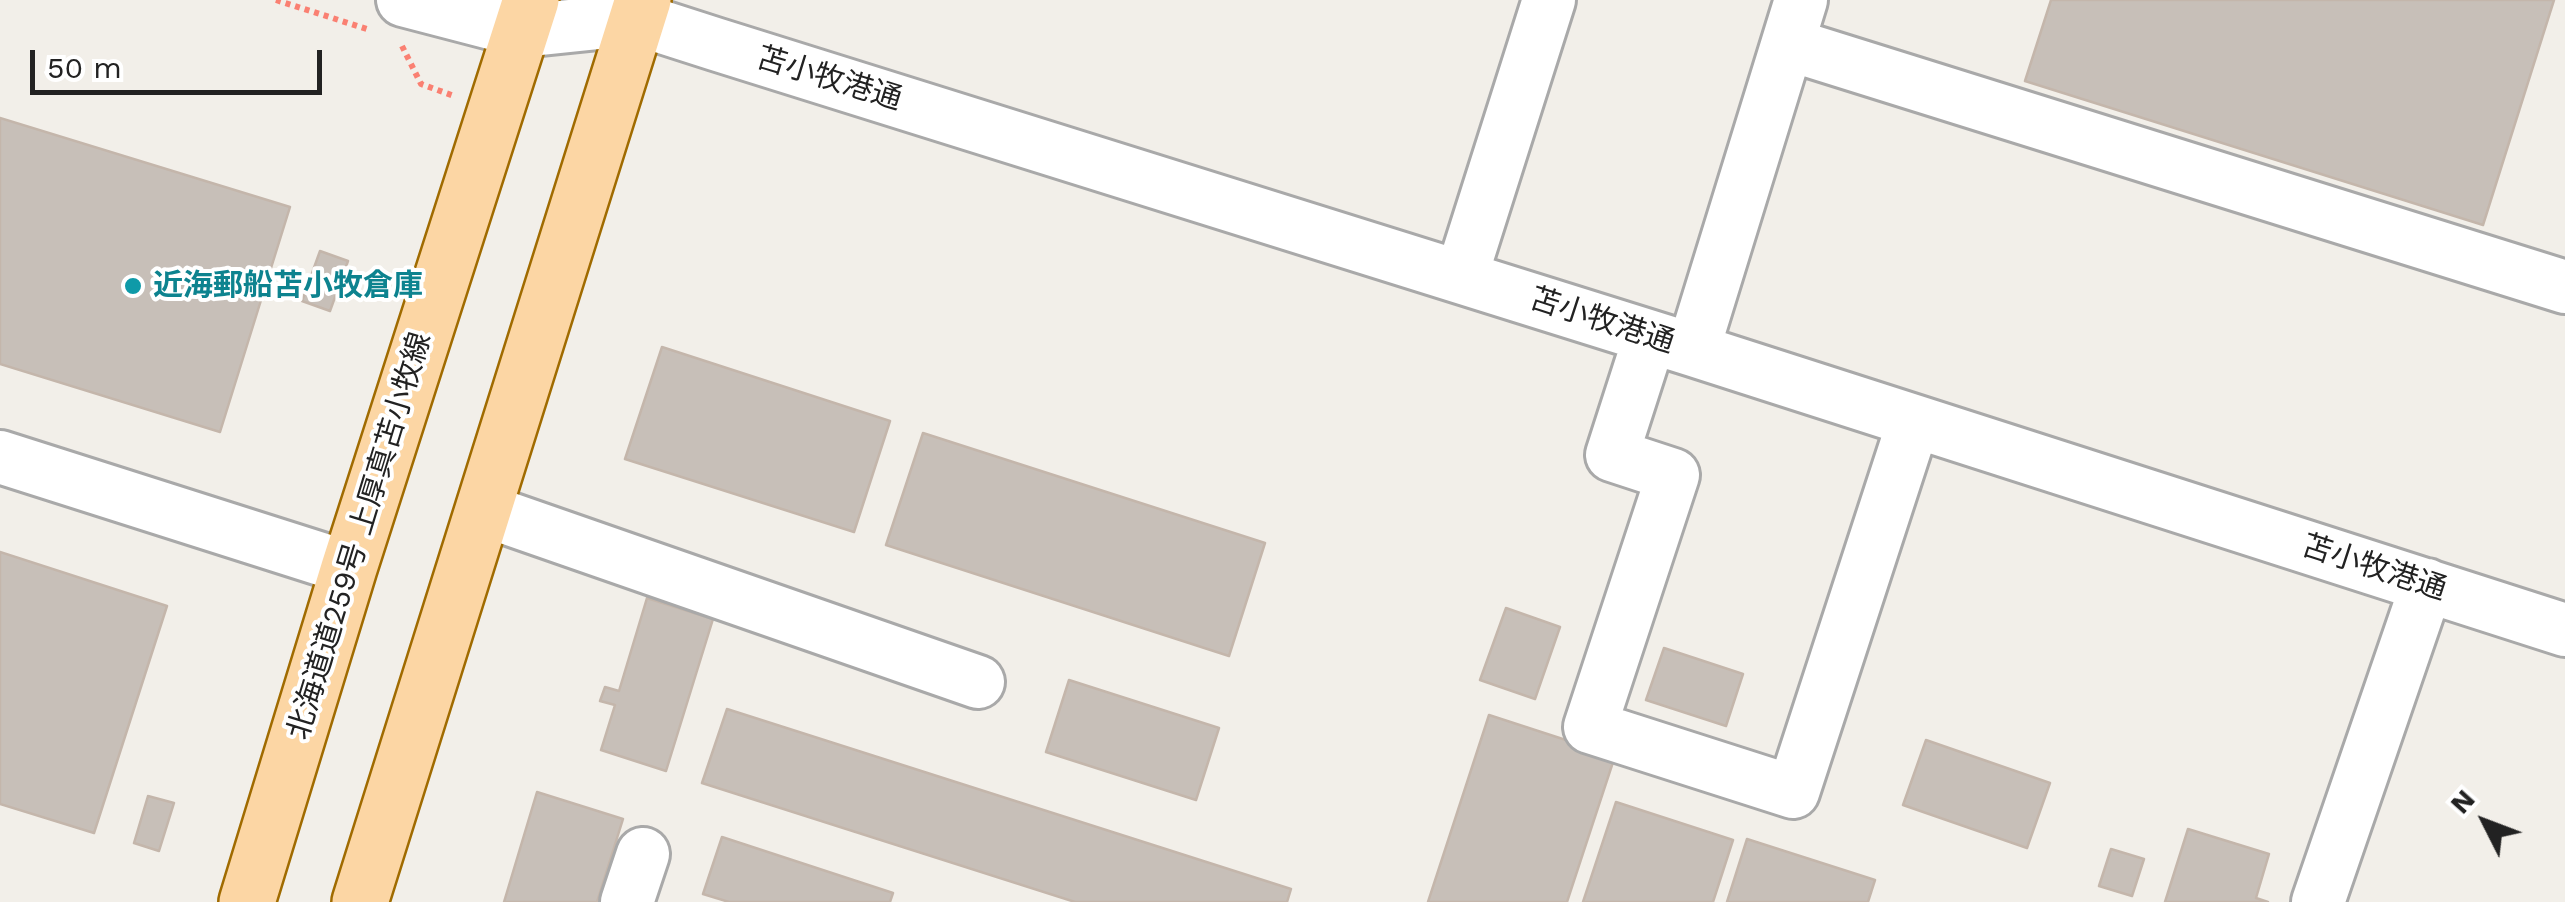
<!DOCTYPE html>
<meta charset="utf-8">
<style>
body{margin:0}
#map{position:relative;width:2565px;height:902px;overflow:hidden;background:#f2efe9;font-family:"Work Sans",sans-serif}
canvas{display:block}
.north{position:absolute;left:2435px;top:772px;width:100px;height:100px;-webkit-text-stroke:8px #fff;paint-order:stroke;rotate:312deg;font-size:28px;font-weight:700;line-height:40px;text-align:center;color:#222}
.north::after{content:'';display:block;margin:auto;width:35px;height:45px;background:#222;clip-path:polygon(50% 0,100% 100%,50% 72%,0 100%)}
.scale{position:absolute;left:30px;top:50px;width:292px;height:45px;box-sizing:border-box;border:5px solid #222;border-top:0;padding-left:12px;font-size:30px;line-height:35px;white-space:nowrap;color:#222;-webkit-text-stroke:8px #fff;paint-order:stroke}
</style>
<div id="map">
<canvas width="2565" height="902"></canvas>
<div class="north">N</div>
<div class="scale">50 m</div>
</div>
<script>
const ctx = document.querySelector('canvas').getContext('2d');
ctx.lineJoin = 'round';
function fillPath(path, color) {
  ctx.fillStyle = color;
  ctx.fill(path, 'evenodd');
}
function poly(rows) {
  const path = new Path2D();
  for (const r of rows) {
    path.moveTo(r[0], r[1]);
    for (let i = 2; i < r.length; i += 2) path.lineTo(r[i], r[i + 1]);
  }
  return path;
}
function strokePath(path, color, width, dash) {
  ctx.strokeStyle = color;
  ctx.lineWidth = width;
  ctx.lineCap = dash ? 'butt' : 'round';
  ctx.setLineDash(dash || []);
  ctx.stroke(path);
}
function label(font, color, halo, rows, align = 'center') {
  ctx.font = font + ' "Work Sans","Noto Sans JP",sans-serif';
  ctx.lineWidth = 8;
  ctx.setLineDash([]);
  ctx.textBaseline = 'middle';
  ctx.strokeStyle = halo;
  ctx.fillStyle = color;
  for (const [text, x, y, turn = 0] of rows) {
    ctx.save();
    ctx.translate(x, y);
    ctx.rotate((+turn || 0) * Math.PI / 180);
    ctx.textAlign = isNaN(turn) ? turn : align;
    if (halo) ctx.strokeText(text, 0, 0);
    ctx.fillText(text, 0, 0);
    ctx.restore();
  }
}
const building = poly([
 [2051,0,2554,0,2483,225,2025,81,2051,0],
 [0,118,290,207,220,432,0,364,0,118],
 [320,251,348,261,330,311,302,301,320,251],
 [662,347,890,421,854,532,625,459,662,347],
 [923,433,1265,543,1229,656,886,545,923,433],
 [0,552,167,606,94,833,0,804,0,552],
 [647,598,713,619,666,771,601,750,615,705,600,701,605,687,619,691,647,598],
 [1506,608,1560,627,1535,699,1480,680,1506,608],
 [1664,648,1743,674,1726,726,1646,700,1664,648],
 [1069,680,1219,728,1196,800,1046,752,1069,680],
 [727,709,1291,889,1287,902,1075,902,702,783,727,709],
 [1489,715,1615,756,1567,902,1428,902,1489,715],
 [1926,740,2050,783,2027,848,1903,805,1926,740],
 [537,792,623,819,597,902,504,902,537,792],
 [148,796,174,803,159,851,134,843,148,796],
 [1616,802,1733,840,1713,902,1583,902,1616,802],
 [2188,829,2269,854,2256,898,2268,902,2165,902,2188,829],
 [722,837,893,893,890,902,729,902,703,894,722,837],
 [1747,839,1875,880,1868,902,1727,902,1747,839],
 [2111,849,2144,859,2132,896,2099,886,2111,849]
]);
fillPath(building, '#c7bfb8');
strokePath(building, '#c4b6ab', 2.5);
const minor = poly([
 [403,0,522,31,637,19],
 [595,0,637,19,715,44,1693,350,2565,630],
 [1788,44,2565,287],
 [1461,277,1549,0],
 [1650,337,1612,455,1673,475,1590,727,1793,792,1914,421],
 [1693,350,1801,0],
 [0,457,349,568],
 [484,510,978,682],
 [627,902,643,854],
 [2318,902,2427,585]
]);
const major = poly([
 [247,902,349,568,531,0],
 [360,902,643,0]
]);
strokePath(minor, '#a9a9a9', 58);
strokePath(major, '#a06b00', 60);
strokePath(poly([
 [276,0,370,30],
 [402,46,421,84,454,96]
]), '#fa8072', 6, [5, 5]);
strokePath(minor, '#fff', 52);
strokePath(major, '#fcd6a4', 55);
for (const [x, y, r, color] of [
 [133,286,10,"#0f9aa8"]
]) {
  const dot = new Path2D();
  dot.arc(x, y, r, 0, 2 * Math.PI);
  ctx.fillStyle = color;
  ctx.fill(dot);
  strokePath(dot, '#fff', 4);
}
label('30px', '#222', '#fff', [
 ["苫小牧港通",829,79,17],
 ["苫小牧港通",1602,321,18],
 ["北海道道259号 上厚真苫小牧線",360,536,-73],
 ["苫小牧港通",2374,568,18]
]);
label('bold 30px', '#0d838f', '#fff', [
 ["近海郵船苫小牧倉庫",153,286]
], 'left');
</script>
